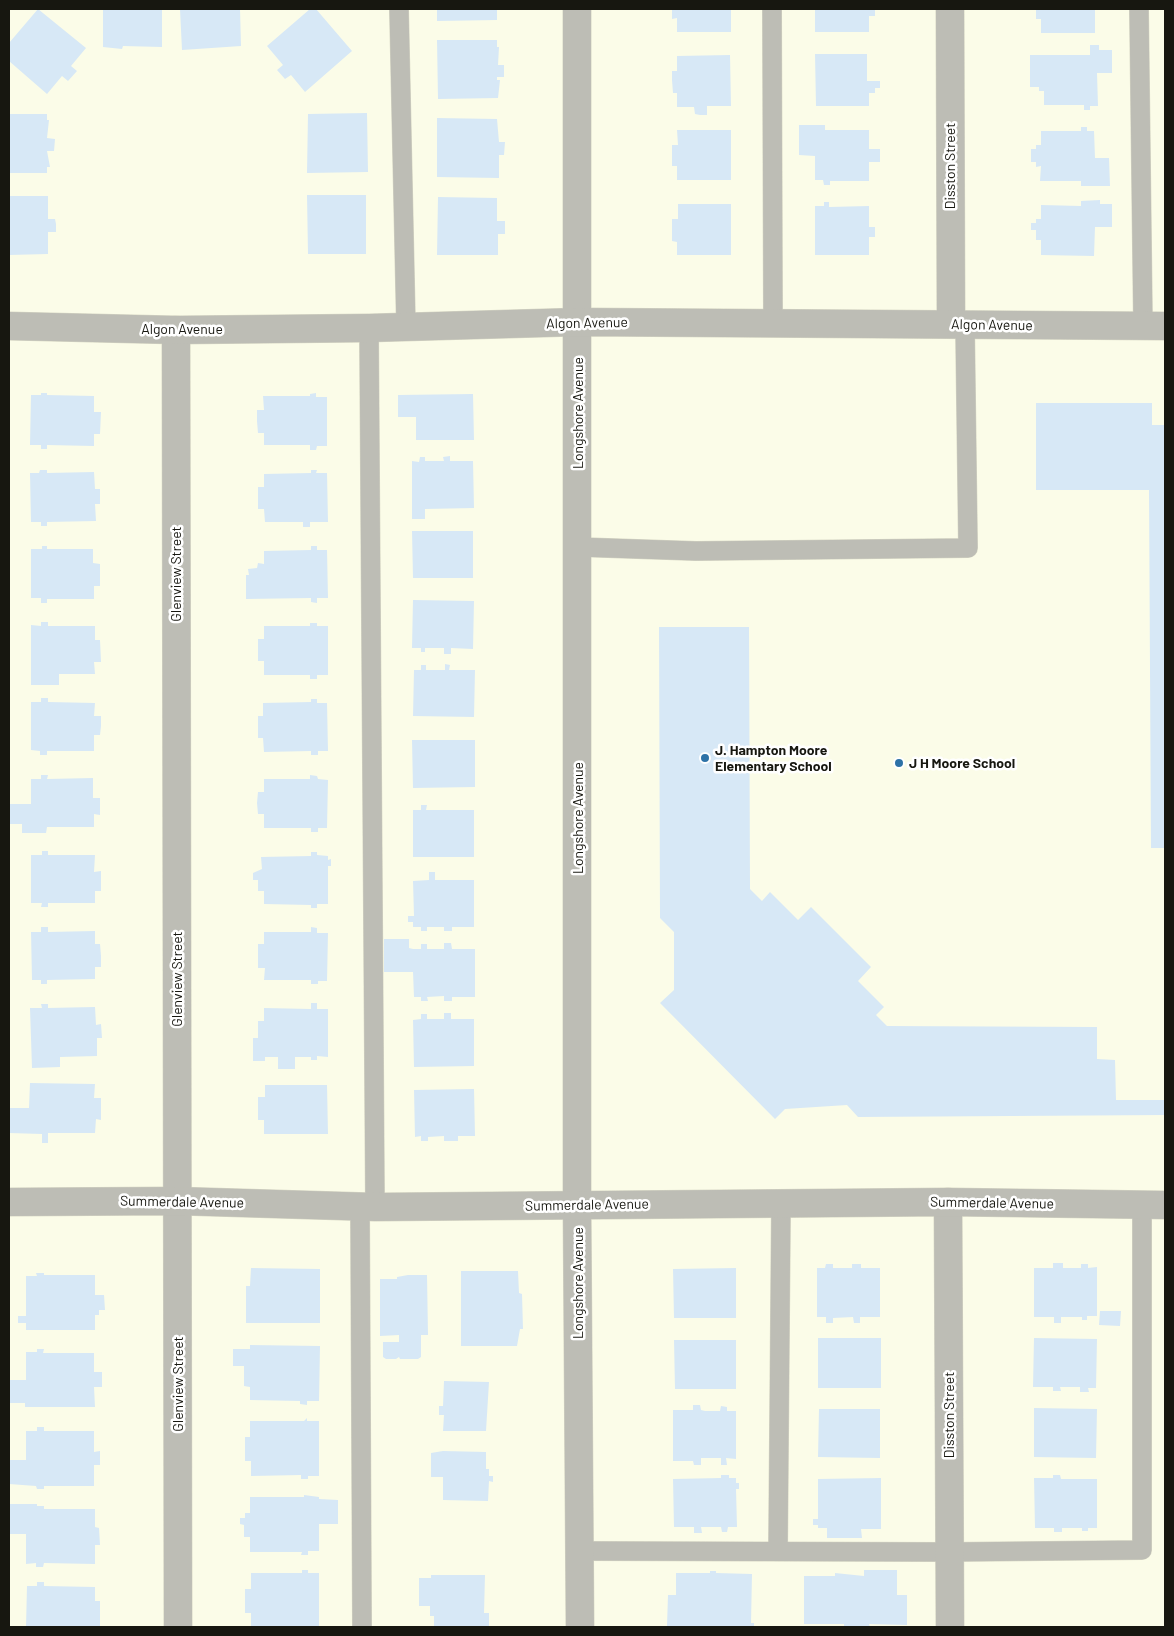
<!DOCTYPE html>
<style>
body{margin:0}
#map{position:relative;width:1174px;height:1636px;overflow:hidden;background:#fbfce8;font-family:Barlow,sans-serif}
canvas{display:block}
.frame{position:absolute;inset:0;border:10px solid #171710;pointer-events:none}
</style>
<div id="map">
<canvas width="1174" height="1636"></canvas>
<div class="frame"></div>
</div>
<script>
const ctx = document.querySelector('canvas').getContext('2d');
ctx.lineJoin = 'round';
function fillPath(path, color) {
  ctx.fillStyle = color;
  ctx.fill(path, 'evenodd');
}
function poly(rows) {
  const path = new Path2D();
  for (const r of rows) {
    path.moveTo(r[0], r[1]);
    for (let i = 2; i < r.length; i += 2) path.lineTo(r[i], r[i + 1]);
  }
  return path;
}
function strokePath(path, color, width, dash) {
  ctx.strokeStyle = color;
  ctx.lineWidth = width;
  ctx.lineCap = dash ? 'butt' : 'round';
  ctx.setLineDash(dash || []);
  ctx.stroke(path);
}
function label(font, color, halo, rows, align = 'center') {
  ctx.font = font + ' Barlow,sans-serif';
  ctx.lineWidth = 5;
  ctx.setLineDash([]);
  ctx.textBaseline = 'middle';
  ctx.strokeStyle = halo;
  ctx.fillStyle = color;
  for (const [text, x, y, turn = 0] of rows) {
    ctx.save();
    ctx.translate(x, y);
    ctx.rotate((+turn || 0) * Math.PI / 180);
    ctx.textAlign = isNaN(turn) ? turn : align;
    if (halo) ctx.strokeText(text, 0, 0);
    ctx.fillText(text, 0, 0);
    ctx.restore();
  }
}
fillPath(poly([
 [38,9,86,48,71,66,77,71,68,81,62,76,47,94,9,61,9,43],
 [103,9,162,9,162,47,123,46,122,49,103,47],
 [180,9,240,9,241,46,182,50],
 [310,9,316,9,352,51,305,92,291,75,285,79,277,70,283,65,267,46],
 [437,9,497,9,497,20,437,21],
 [672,9,731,9,731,32,677,32,677,18,672,19],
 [815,9,875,9,875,16,869,16,869,32,815,32],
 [1036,9,1095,9,1095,33,1041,33,1041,19,1036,19],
 [437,40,497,40,497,47,499,47,498,65,504,65,504,77,497,77,497,80,500,80,498,98,438,99],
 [1090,45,1099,45,1099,50,1112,50,1112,73,1097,73,1098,106,1090,106,1090,110,1084,110,1084,105,1044,105,1044,91,1039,91,1039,87,1030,87,1030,55,1090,55],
 [815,54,867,54,867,81,880,81,880,88,875,88,875,93,869,93,869,106,816,106],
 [730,55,731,106,707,106,707,115,700,115,695,114,694,107,677,107,677,93,673,93,672,80,672,71,677,71,677,56],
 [367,113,368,172,307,173,308,114],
 [9,114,47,114,47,120,49,120,47,138,55,139,54,151,47,151,50,167,47,167,47,173,9,173],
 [437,118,497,119,499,142,505,142,504,155,499,155,499,178,437,177],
 [799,125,825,125,825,130,869,130,869,149,880,149,880,162,869,162,869,181,830,181,830,185,824,185,823,180,815,180,815,156,799,155],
 [1081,127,1087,127,1087,131,1094,131,1095,158,1109,158,1110,186,1081,186,1081,181,1040,181,1041,166,1036,167,1036,162,1031,162,1031,149,1036,149,1036,145,1041,145,1041,131,1081,131],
 [677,130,731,130,731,180,677,180,677,166,672,166,672,145,678,145],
 [307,195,366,195,366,254,308,254],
 [9,196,48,196,48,219,55,219,56,224,56,232,48,232,48,254,9,255],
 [438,197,497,198,497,221,505,221,505,234,498,234,498,255,437,255],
 [1100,200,1100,204,1112,204,1112,227,1095,227,1094,256,1041,255,1041,240,1036,240,1036,230,1031,230,1031,223,1036,223,1036,219,1041,219,1041,205,1081,206,1081,201],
 [824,202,829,202,829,207,869,206,869,227,875,227,875,237,869,237,869,255,815,255,815,206,824,206],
 [678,204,731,204,731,255,677,255,677,242,672,241,672,219,678,219],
 [41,393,47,393,47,395,94,396,94,412,101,412,100,434,94,434,94,446,47,445,47,449,41,449,41,445,30,445,31,395,41,395],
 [316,393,316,397,327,397,327,446,317,446,316,450,310,450,310,445,264,445,264,433,258,433,257,421,257,410,264,410,263,396,310,396,310,394],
 [473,394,474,440,416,440,416,417,398,417,398,395],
 [1036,403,1152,403,1152,425,1165,425,1165,848,1151,848,1149,490,1036,490],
 [450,456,450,461,473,461,474,508,425,509,425,519,412,519,412,461,419,462,420,457,425,457,425,461,444,461,443,457],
 [40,470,47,470,47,473,94,472,95,489,100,489,100,504,95,504,96,521,47,522,47,526,41,526,41,522,31,522,30,473,39,473],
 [311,470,317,470,316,473,327,473,328,522,310,522,310,527,303,527,303,522,265,522,264,509,258,509,258,487,264,487,264,474,311,473],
 [412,531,473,531,473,578,413,578],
 [42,546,47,546,47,549,93,549,93,563,100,564,100,586,94,586,94,599,47,599,47,603,41,603,41,598,31,598,31,549,42,549],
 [311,546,317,546,317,550,327,550,328,598,317,598,317,603,311,602,311,598,246,599,246,575,249,575,248,569,257,568,258,563,264,564,264,551,311,550],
 [413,600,474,601,473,649,451,648,451,654,444,654,444,648,425,648,425,652,421,652,421,648,412,648],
 [41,622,48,622,48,626,95,626,95,640,100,640,101,662,94,662,95,674,59,674,59,685,31,685,31,625,41,626],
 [310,623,317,623,317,626,328,626,328,675,317,675,317,679,310,679,310,675,264,675,264,661,258,661,258,639,264,639,264,626,310,626],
 [659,627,749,627,750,889,762,901,770,892,798,920,811,907,871,967,858,981,884,1007,876,1015,887,1026,1097,1027,1097,1059,1115,1060,1116,1100,1165,1100,1165,1115,858,1117,847,1105,785,1109,775,1119,660,1003,674,990,674,932,660,918],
 [445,664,450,665,449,670,475,670,474,717,413,716,414,670,421,670,421,665,426,665,426,670,445,670],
 [41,698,48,698,48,702,95,703,94,716,101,716,101,726,100,735,94,735,94,751,47,751,47,755,40,755,40,751,31,750,31,702,41,702],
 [311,699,317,699,317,703,327,703,328,751,318,751,318,755,311,755,311,751,264,752,263,738,258,738,258,716,263,716,263,703,311,702],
 [412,740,475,740,475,787,413,788],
 [41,775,48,775,47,779,93,778,93,798,100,798,100,815,94,814,94,827,47,827,46,833,22,833,22,824,10,824,10,804,31,804,31,779,41,779],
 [310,775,317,776,318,779,328,780,327,828,318,828,318,832,311,832,311,828,264,828,264,814,258,814,257,803,258,792,264,792,264,779,310,779],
 [421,805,427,805,426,810,474,810,474,857,413,857,413,810,421,810],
 [42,851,48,851,48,855,95,855,94,872,101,871,101,891,95,891,95,903,48,903,48,907,41,907,42,903,31,903,31,855,42,855],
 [311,852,317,852,317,855,328,856,328,860,331,859,331,866,328,866,328,904,317,904,317,908,311,908,311,905,264,904,264,891,258,891,258,880,253,880,253,873,262,869,261,857,311,856],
 [429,872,435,872,435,880,474,880,474,927,452,927,452,931,444,931,444,927,427,927,427,931,421,931,421,927,413,927,413,922,408,922,408,916,414,916,413,881,429,880],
 [41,927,48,927,48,932,95,931,95,944,100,944,101,956,101,967,95,967,95,979,47,980,47,984,41,984,41,980,32,980,31,932,41,932],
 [311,927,317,928,317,933,328,933,327,981,318,981,318,984,311,984,311,980,264,980,265,968,258,968,258,944,264,944,264,932,311,932],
 [384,939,409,939,409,948,413,949,421,949,421,944,427,944,427,949,444,949,444,943,451,943,452,949,475,949,475,997,452,997,452,1001,444,1001,444,996,427,997,428,1001,421,1001,421,997,414,997,413,972,384,972],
 [311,1003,317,1003,317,1009,328,1009,328,1057,317,1056,317,1060,311,1060,311,1057,295,1057,295,1069,278,1069,278,1057,265,1057,265,1061,253,1061,253,1038,258,1038,258,1021,264,1021,264,1008,311,1009],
 [41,1004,48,1004,48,1008,95,1007,96,1025,101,1024,102,1038,97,1038,97,1056,60,1057,60,1067,32,1068,30,1008,42,1008],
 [444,1013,451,1013,451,1019,474,1019,474,1066,414,1067,413,1020,421,1019,421,1014,427,1014,427,1019,444,1019],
 [30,1083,95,1084,94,1098,101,1098,101,1120,96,1119,95,1133,48,1133,48,1143,42,1143,42,1134,9,1133,9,1108,29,1108],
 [265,1085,327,1085,328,1134,264,1134,264,1120,258,1120,258,1097,265,1097],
 [474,1089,475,1136,458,1136,458,1141,444,1141,444,1136,428,1137,428,1141,421,1141,421,1136,415,1137,414,1090],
 [1053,1263,1063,1263,1063,1268,1081,1268,1081,1264,1088,1264,1088,1268,1097,1267,1097,1316,1087,1316,1087,1320,1082,1320,1082,1317,1061,1317,1061,1323,1054,1323,1054,1317,1034,1317,1034,1268,1053,1268],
 [826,1264,833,1264,833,1268,852,1268,852,1264,861,1264,861,1268,880,1268,880,1317,860,1317,860,1323,854,1323,853,1317,833,1318,833,1323,826,1323,826,1317,817,1317,817,1268,825,1268],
 [251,1268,320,1269,320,1323,246,1323,246,1286,250,1286],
 [736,1268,736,1318,674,1318,673,1269],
 [461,1271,518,1271,519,1293,522,1294,523,1329,520,1329,517,1346,461,1346],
 [36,1273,44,1273,44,1275,95,1275,95,1295,104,1295,105,1310,99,1310,99,1315,95,1315,95,1330,26,1330,26,1323,18,1323,18,1316,26,1316,26,1276,37,1276],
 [408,1275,427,1275,428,1335,421,1335,421,1357,418,1359,400,1359,399,1357,396,1359,386,1359,383,1357,383,1342,399,1342,399,1335,380,1336,380,1279,397,1279,397,1277],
 [1100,1311,1121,1311,1120,1326,1099,1325],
 [818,1338,881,1338,881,1388,818,1388],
 [1034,1338,1097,1339,1096,1388,1088,1388,1089,1392,1080,1392,1080,1387,1060,1387,1061,1391,1053,1391,1053,1387,1033,1387],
 [674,1340,736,1340,736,1389,675,1389],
 [250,1345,320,1346,319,1401,307,1401,307,1405,300,1404,300,1401,250,1400,250,1387,244,1386,244,1366,233,1366,233,1349,250,1349],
 [37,1349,44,1349,43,1353,94,1353,94,1372,102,1372,102,1387,94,1387,95,1407,25,1407,25,1403,9,1403,9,1380,26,1380,26,1352,37,1352],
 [444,1381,489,1382,486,1431,443,1431,444,1415,439,1415,439,1406,443,1406],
 [693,1405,700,1405,701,1410,705,1411,720,1411,721,1406,727,1407,727,1411,736,1411,736,1459,726,1458,727,1465,721,1465,721,1458,701,1458,701,1465,694,1465,693,1461,673,1461,673,1410,693,1410],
 [1034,1408,1097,1409,1096,1458,1034,1457],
 [819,1409,880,1409,880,1458,818,1457],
 [307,1418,307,1421,319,1421,319,1476,308,1476,308,1479,301,1479,301,1475,251,1476,251,1461,245,1461,245,1437,250,1437,250,1421,304,1421],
 [37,1427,44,1427,44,1431,94,1431,94,1452,100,1451,100,1465,94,1465,94,1486,44,1486,44,1489,37,1489,36,1486,9,1484,9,1460,26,1460,26,1431,37,1431],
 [443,1451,486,1452,486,1469,489,1469,489,1476,493,1476,493,1482,489,1481,488,1501,443,1500,443,1477,431,1477,431,1453],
 [721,1475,729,1475,729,1478,736,1478,736,1483,739,1483,739,1489,736,1489,737,1527,728,1527,727,1532,722,1532,721,1527,701,1527,702,1533,694,1533,694,1527,674,1527,673,1479,721,1478],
 [1053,1475,1060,1475,1061,1479,1097,1479,1097,1528,1088,1528,1088,1531,1082,1531,1082,1528,1062,1528,1062,1532,1054,1532,1054,1528,1035,1528,1034,1478,1053,1478],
 [881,1478,881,1529,861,1529,862,1538,827,1538,827,1528,818,1528,818,1525,813,1525,813,1519,818,1519,818,1479],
 [304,1495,319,1497,319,1499,338,1500,338,1524,319,1524,319,1551,308,1551,308,1555,301,1555,302,1552,250,1552,250,1537,244,1537,244,1525,240,1524,240,1518,245,1518,245,1513,250,1513,250,1497,304,1497],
 [10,1504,37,1504,37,1506,44,1506,44,1509,95,1509,95,1527,99,1528,100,1545,95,1545,95,1564,44,1563,43,1567,36,1567,36,1563,26,1564,26,1534,10,1534],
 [302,1570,308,1570,308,1573,319,1573,319,1627,251,1627,251,1613,245,1613,245,1589,251,1589,251,1573,302,1573],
 [864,1570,897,1570,897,1595,907,1595,907,1625,869,1624,870,1627,844,1627,844,1624,804,1624,804,1576,835,1576,835,1573,864,1576],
 [710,1571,716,1571,716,1573,752,1574,751,1623,754,1623,754,1627,667,1626,668,1595,676,1595,676,1573,710,1573],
 [431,1575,485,1575,484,1613,489,1613,489,1627,434,1627,434,1616,430,1616,430,1606,419,1606,419,1578,431,1578],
 [37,1582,44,1582,44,1586,95,1587,95,1601,100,1601,100,1626,26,1627,27,1586,37,1586]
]), '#d7e8f6');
const service = poly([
 [399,9,406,328],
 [772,9,773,323],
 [1139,9,1143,327],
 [369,328,375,1207],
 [578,547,696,551,968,548,965,325],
 [360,1207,362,1627],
 [579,1551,949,1552,1142,1550,1142,1205],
 [778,1551,781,1203]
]);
const minor = poly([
 [577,9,577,1204,580,1627],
 [950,9,951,324],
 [176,330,178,1627],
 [948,1202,950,1627]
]);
const tertiary = poly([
 [9,326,176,330,369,328,578,322,1165,326],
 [9,1202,177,1201,375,1207,948,1202,1165,1205]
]);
strokePath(service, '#d7d7c5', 20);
strokePath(minor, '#d7d7c5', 29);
strokePath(tertiary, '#d7d7c5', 29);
strokePath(service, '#bdbdb5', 19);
strokePath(minor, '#bdbdb5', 28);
strokePath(tertiary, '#bdbdb5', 28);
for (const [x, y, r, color] of [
 [705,758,5,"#2d72a7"],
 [899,763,5,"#2d72a7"]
]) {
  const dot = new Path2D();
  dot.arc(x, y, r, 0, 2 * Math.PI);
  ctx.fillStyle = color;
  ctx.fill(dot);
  strokePath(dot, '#fff', 2);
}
label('14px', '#171710', '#fff', [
 ["Disston Street",950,166,-90],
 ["Algon Avenue",587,323,-1],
 ["Algon Avenue",992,325,1],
 ["Algon Avenue",182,329],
 ["Longshore Avenue",578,413,-90],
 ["Glenview Street",176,574,-90],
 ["Longshore Avenue",578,818,-90],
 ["Glenview Street",177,979,-90],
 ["Summerdale Avenue",182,1202,1],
 ["Summerdale Avenue",992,1203,1],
 ["Summerdale Avenue",587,1205,-1],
 ["Longshore Avenue",578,1283,-90],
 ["Glenview Street",178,1384,-90],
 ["Disston Street",949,1415,-90]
]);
label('bold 14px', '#171710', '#fff', [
 ["J. Hampton Moore",715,750],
 ["Elementary School",715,766],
 ["J H Moore School",909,763]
], 'left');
</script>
